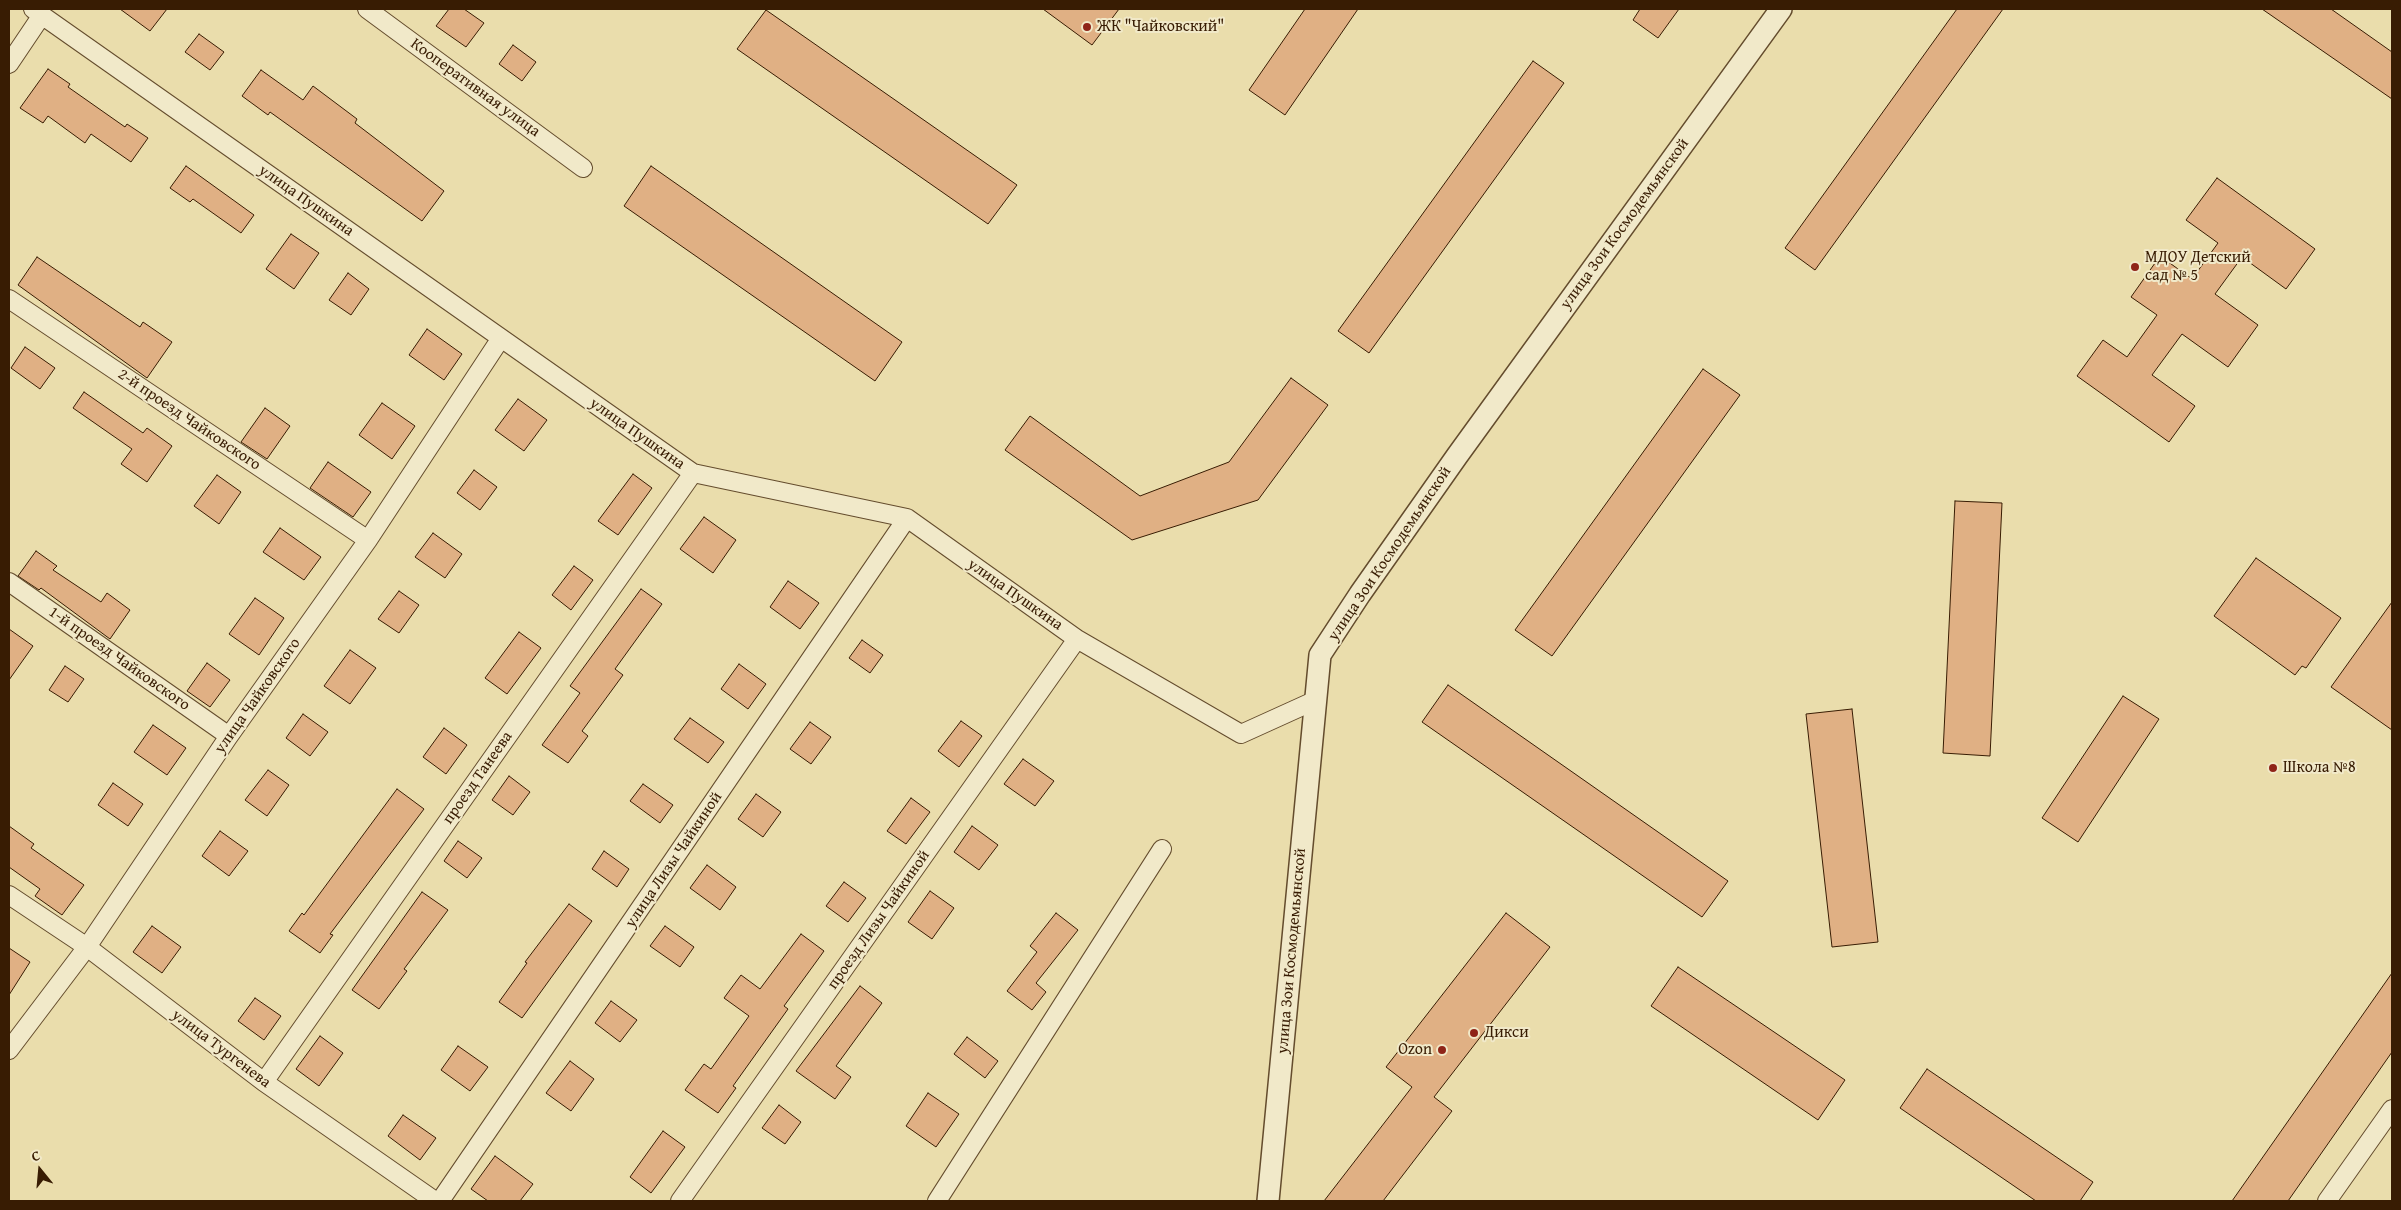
<!DOCTYPE html>
<meta charset="utf-8">
<style>
body{margin:0}
#map{position:relative;width:2401px;height:1210px;overflow:hidden;background:#eaddac;font-family:"Gentium Book Plus",serif}
canvas{display:block}
.frame{position:absolute;inset:0;border:10px solid #381c03;pointer-events:none}
.north{position:absolute;left:15px;top:1145px;width:50px;height:50px;-webkit-text-stroke:4px #f1e9c9;paint-order:stroke;rotate:343deg;font-size:14px;font-weight:700;line-height:20px;text-align:center;color:#381c03}
.north::after{content:'';display:block;margin:auto;width:18px;height:22px;background:#381c03;clip-path:polygon(50% 0,100% 100%,50% 72%,0 100%)}
</style>
<div id="map">
<canvas width="2401" height="1210"></canvas>
<div class="frame"></div>
<div class="north">С</div>
</div>
<script>
const ctx = document.querySelector('canvas').getContext('2d');
ctx.lineJoin = 'round';
function fillPath(path, color) {
  ctx.fillStyle = color;
  ctx.fill(path, 'evenodd');
}
function poly(rows) {
  const path = new Path2D();
  for (const r of rows) {
    path.moveTo(r[0], r[1]);
    for (let i = 2; i < r.length; i += 2) path.lineTo(r[i], r[i + 1]);
  }
  return path;
}
function strokePath(path, color, width, dash) {
  ctx.strokeStyle = color;
  ctx.lineWidth = width;
  ctx.lineCap = dash ? 'butt' : 'round';
  ctx.setLineDash(dash || []);
  ctx.stroke(path);
}
function label(font, color, halo, rows, align = 'center') {
  ctx.font = font + ' "Gentium Book Plus",serif';
  ctx.lineWidth = 4;
  ctx.setLineDash([]);
  ctx.textBaseline = 'middle';
  ctx.strokeStyle = halo;
  ctx.fillStyle = color;
  for (const [text, x, y, turn = 0] of rows) {
    ctx.save();
    ctx.translate(x, y);
    ctx.rotate((+turn || 0) * Math.PI / 180);
    ctx.textAlign = isNaN(turn) ? turn : align;
    if (halo) ctx.strokeText(text, 0, 0);
    ctx.fillText(text, 0, 0);
    ctx.restore();
  }
}
const building = poly([
 [120,9,167,9,150,31,120,9],
 [449,9,464,9,484,23,466,47,436,26,449,9],
 [1043,9,1119,9,1092,45,1043,9],
 [1305,9,1358,9,1285,115,1249,90,1305,9],
 [1640,9,1679,9,1658,38,1633,20,1640,9],
 [1957,9,2003,9,1815,270,1785,248,1957,9],
 [2262,9,2331,9,2392,52,2392,99,2262,9],
 [766,10,1017,185,988,224,737,49,766,10],
 [199,34,224,52,210,70,185,52,199,34],
 [513,45,536,62,522,81,499,64,513,45],
 [1533,61,1564,83,1369,353,1338,331,1533,61],
 [48,69,70,84,68,87,125,127,127,124,148,138,131,162,91,134,85,143,48,116,43,123,20,108,48,69],
 [261,70,303,100,313,86,357,119,355,123,444,191,422,221,270,112,268,115,242,96,261,70],
 [186,166,254,215,241,233,193,199,190,202,170,188,186,166],
 [651,166,902,342,875,381,624,206,651,166],
 [2217,178,2315,249,2286,289,2242,257,2215,294,2258,325,2228,367,2182,334,2152,375,2195,406,2169,442,2077,376,2103,340,2127,357,2157,315,2131,297,2160,256,2192,279,2218,243,2186,220,2217,178],
 [291,234,319,253,294,289,266,269,291,234],
 [37,257,140,327,143,322,172,342,147,378,18,285,37,257],
 [348,273,369,289,351,315,329,300,348,273],
 [427,329,462,354,444,380,409,355,427,329],
 [25,347,55,368,40,389,11,368,25,347],
 [1703,369,1740,395,1552,656,1515,630,1703,369],
 [1291,378,1328,405,1258,500,1132,540,1005,450,1030,416,1140,496,1229,462,1291,378],
 [84,392,143,433,147,428,172,446,147,482,121,464,132,449,73,408,84,392],
 [518,399,547,420,524,451,495,430,518,399],
 [382,403,415,426,392,459,359,435,382,403],
 [265,408,290,426,267,459,241,442,265,408],
 [328,462,371,492,353,517,310,488,328,462],
 [474,470,497,487,480,510,457,493,474,470],
 [633,474,652,488,618,535,598,521,633,474],
 [217,475,241,492,219,524,194,506,217,475],
 [1955,501,2002,503,1990,756,1943,753,1955,501],
 [704,517,736,540,713,573,680,549,704,517],
 [280,528,321,557,304,580,263,552,280,528],
 [433,533,462,554,445,578,415,557,433,533],
 [36,551,57,566,53,570,101,602,107,593,130,610,110,639,41,588,39,590,18,576,36,551],
 [2256,558,2341,618,2306,668,2302,666,2295,675,2214,616,2256,558],
 [574,566,593,580,571,610,552,595,574,566],
 [788,581,819,603,800,629,770,607,788,581],
 [641,589,662,604,615,669,623,675,582,731,588,736,568,763,542,745,580,693,570,686,641,589],
 [399,591,419,605,399,633,378,619,399,591],
 [255,598,284,618,259,655,229,634,255,598],
 [2392,602,2392,730,2331,687,2392,602],
 [9,629,33,646,9,680,9,629],
 [519,632,541,648,507,694,485,678,519,632],
 [862,640,883,655,870,673,849,658,862,640],
 [350,650,376,668,350,704,324,686,350,650],
 [207,663,230,680,210,707,187,691,207,663],
 [739,664,766,684,748,709,721,689,739,664],
 [65,666,84,679,68,702,49,690,65,666],
 [1448,685,1728,881,1702,917,1422,722,1448,685],
 [2123,696,2159,719,2078,842,2042,818,2123,696],
 [1852,709,1878,942,1832,947,1806,714,1852,709],
 [303,714,328,732,310,756,286,738,303,714],
 [690,718,724,742,708,763,674,739,690,718],
 [961,721,982,736,959,767,938,751,961,721],
 [810,722,831,737,811,764,790,749,810,722],
 [153,725,186,748,167,775,134,752,153,725],
 [444,728,467,745,446,774,423,757,444,728],
 [1023,759,1054,781,1035,806,1004,784,1023,759],
 [268,770,289,785,267,816,245,800,268,770],
 [509,776,530,792,513,815,492,800,509,776],
 [113,783,143,804,128,826,98,805,113,783],
 [643,784,673,805,660,823,630,801,643,784],
 [397,789,424,809,330,934,333,935,320,953,289,931,302,913,304,915,397,789],
 [756,794,781,812,763,837,738,819,756,794],
 [911,798,930,812,906,844,887,831,911,798],
 [9,826,34,844,31,848,84,885,62,915,35,896,40,889,9,867,9,826],
 [972,826,998,845,979,870,954,852,972,826],
 [220,831,248,851,229,876,202,856,220,831],
 [458,841,482,858,467,878,444,861,458,841],
 [604,851,629,869,617,887,592,869,604,851],
 [707,865,736,887,720,910,690,888,707,865],
 [844,882,866,898,848,922,826,906,844,882],
 [930,891,954,908,932,939,908,922,930,891],
 [422,892,448,910,404,969,407,971,379,1009,352,990,422,892],
 [569,904,592,921,522,1018,499,1002,527,963,525,962,569,904],
 [1056,913,1078,930,1036,983,1046,992,1032,1010,1007,991,1037,952,1030,946,1056,913],
 [1506,913,1550,947,1434,1097,1452,1111,1383,1201,1324,1201,1412,1087,1386,1067,1506,913],
 [152,926,181,947,162,973,133,952,152,926],
 [665,926,694,947,680,967,650,946,665,926],
 [801,934,824,951,784,1006,788,1009,733,1086,736,1088,718,1113,685,1090,704,1064,711,1069,749,1016,724,998,741,975,760,989,801,934],
 [9,948,30,962,9,995,9,948],
 [1678,967,1845,1080,1818,1120,1651,1006,1678,967],
 [2392,973,2392,1052,2288,1201,2232,1201,2392,973],
 [860,986,882,1003,836,1066,851,1077,835,1099,796,1071,860,986],
 [255,998,281,1016,264,1040,238,1021,255,998],
 [611,1001,637,1020,620,1042,595,1023,611,1001],
 [320,1036,343,1053,319,1086,296,1069,320,1036],
 [967,1037,998,1061,985,1078,954,1054,967,1037],
 [458,1046,488,1067,470,1091,441,1070,458,1046],
 [570,1061,594,1079,571,1111,546,1093,570,1061],
 [1927,1069,2093,1182,2080,1201,2036,1201,1900,1108,1927,1069],
 [928,1093,959,1114,936,1147,906,1126,928,1093],
 [779,1105,801,1122,785,1144,762,1128,779,1105],
 [403,1115,436,1138,420,1160,388,1136,403,1115],
 [663,1131,685,1147,651,1193,630,1177,663,1131],
 [495,1156,533,1184,520,1201,488,1201,471,1189,495,1156]
]);
fillPath(building, '#e0b084');
strokePath(building, '#381c03', 1);
const minor = poly([
 [33,9,693,473,907,518,1077,639,1241,734,1316,700],
 [367,9,583,168],
 [9,64,42,15],
 [9,299,368,540],
 [9,582,229,736],
 [9,895,87,947,264,1082,435,1201],
 [9,1050,87,947,229,736,368,540,501,338],
 [264,1082,693,473],
 [440,1201,907,518],
 [680,1201,1077,639],
 [937,1201,1162,849],
 [2327,1201,2392,1109]
]);
const tertiary = poly([
 [1268,1201,1320,655,1360,594,1457,456,1781,9]
]);
strokePath(minor, '#644c2d', 20);
strokePath(tertiary, '#644c2d', 24);
strokePath(minor, '#f1e9c9', 18);
strokePath(tertiary, '#f1e9c9', 21);
for (const [x, y, r, color] of [
 [1087,27,5,"#8f2418"],
 [2135,267,5,"#8f2418"],
 [2273,768,5,"#8f2418"],
 [1474,1033,5,"#8f2418"],
 [1442,1050,5,"#8f2418"]
]) {
  const dot = new Path2D();
  dot.arc(x, y, r, 0, 2 * Math.PI);
  ctx.fillStyle = color;
  ctx.fill(dot);
  strokePath(dot, '#f1e9c9', 2);
}
label('16px', '#381c03', '#f1e9c9', [
 ["ЖК \"Чайковский\"",1097,27],
 ["МДОУ Детский",2145,258],
 ["сад № 5",2145,276],
 ["Школа №8",2283,768],
 ["Дикси",1484,1033],
 ["Ozon",1432,1050,"right"]
], 'left');
label('16px', '#381c03', '#f1e9c9', [
 ["Кооперативная улица",475,88,36],
 ["улица Пушкина",306,201,35],
 ["улица Зои Космодемьянской",1625,224,-54],
 ["2-й проезд Чайковского",189,420,34],
 ["улица Пушкина",637,434,35],
 ["улица Зои Космодемьянской",1390,554,-56],
 ["улица Пушкина",1015,595,35],
 ["1-й проезд Чайковского",119,659,35],
 ["улица Чайковского",258,696,-55],
 ["проезд Танеева",478,778,-55],
 ["улица Лизы Чайкиной",674,860,-56],
 ["проезд Лизы Чайкиной",879,920,-55],
 ["улица Зои Космодемьянской",1292,951,-85],
 ["улица Тургенева",221,1049,37]
]);
</script>
